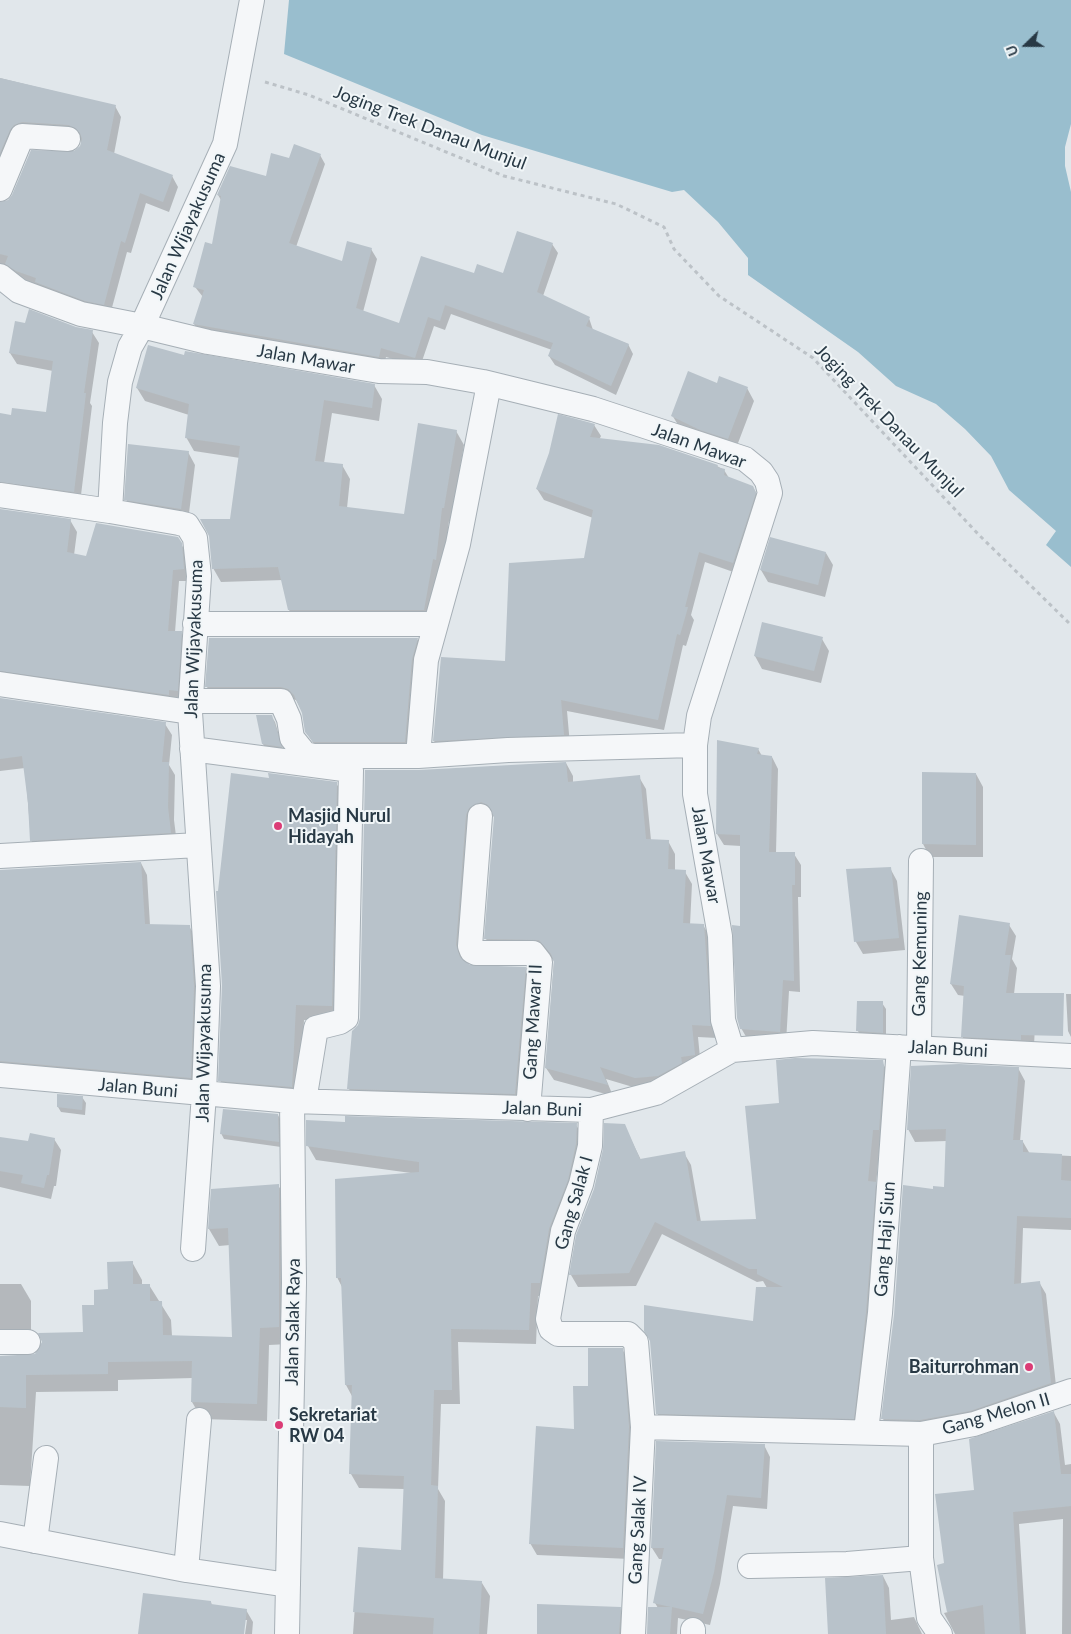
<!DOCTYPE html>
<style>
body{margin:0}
#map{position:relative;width:1071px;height:1634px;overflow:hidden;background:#e1e7eb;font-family:Lato,sans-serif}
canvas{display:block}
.north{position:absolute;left:1001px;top:20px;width:50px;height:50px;-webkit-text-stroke:4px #f1f6f8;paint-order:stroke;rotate:248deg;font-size:14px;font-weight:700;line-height:20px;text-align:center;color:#283945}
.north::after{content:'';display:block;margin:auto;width:18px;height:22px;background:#283945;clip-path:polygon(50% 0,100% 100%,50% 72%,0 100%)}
</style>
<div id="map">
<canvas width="1071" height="1634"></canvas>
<div class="north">U</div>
</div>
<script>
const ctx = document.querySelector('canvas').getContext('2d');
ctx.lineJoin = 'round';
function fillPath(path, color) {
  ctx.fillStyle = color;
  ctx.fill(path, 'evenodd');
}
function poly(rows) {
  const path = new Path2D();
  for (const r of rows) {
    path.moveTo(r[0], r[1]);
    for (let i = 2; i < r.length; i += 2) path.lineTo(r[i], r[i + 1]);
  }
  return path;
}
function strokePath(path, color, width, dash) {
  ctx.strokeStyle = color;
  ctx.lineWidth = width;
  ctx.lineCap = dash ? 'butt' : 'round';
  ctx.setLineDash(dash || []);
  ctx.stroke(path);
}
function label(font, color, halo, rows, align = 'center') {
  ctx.font = font + ' Lato,sans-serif';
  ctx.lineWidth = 4;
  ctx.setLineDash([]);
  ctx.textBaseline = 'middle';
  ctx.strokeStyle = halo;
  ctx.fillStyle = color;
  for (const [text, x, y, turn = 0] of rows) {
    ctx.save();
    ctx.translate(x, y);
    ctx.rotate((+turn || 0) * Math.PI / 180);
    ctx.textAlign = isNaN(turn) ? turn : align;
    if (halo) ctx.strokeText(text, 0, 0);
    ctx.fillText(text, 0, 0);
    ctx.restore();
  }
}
fillPath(poly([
 [289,0,1071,0,1071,124,1065,147,1065,166,1071,192,1071,567,1046,545,1056,531,1009,490,991,456,965,429,936,404,896,386,858,352,748,275,748,258,718,222,684,190,672,192,482,135,284,54]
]), '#99bece');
fillPath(poly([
 [0,78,115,106,121,117,114,154,172,176,178,187,169,212,146,203,131,253,127,252,110,315,0,274,0,204,10,201,74,153,81,147,81,138,30,133,0,178],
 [320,155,325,164,296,247,343,263,371,249,377,259,363,312,400,325,474,275,504,275,552,244,558,253,543,296,589,318,593,330,628,344,633,354,616,395,555,365,549,356,552,350,451,314,445,330,434,326,420,367,386,357,384,366,200,334,194,324,203,297,195,287,214,245,221,200,218,195,266,178,290,160],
 [26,324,92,332,99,343,90,403,92,406,80,503,0,495,0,415,12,416,47,414,53,371,17,364,10,353],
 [184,357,374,385,382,399,379,421,332,413,324,463,342,465,350,479,347,508,405,515,456,431,464,445,451,521,449,521,443,573,431,624,297,624,289,610,283,580,221,582,213,568,231,520,240,458,194,451,186,437,189,415,145,401,137,388],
 [717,384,747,388,754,401,735,451,680,428,672,415],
 [594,425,601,436,599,440,717,466,724,470,729,478,753,487,759,498,739,574,705,562,691,615,694,620,686,646,683,645,664,730,567,711,570,745,441,752,434,741,506,662,585,559,593,518,544,500,537,489],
 [188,452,195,465,188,521,133,512,126,499],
 [0,510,70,520,77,532,74,555,87,557,177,538,188,555,190,581,179,581,175,632,181,632,188,644,184,702,0,685],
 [826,553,833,565,825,597,768,582,761,570],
 [417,639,424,650,411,753,320,753,306,732,303,713,296,700,288,698,213,698,207,687],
 [822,639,829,651,821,683,762,669,755,656],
 [0,699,165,724,172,735,169,765,175,775,174,820,177,844,38,852,31,840,25,768,0,771],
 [271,716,275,722,284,752,266,750,263,744],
 [758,749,762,756,772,757,778,769,776,853,794,854,801,865,801,897,798,897,800,992,789,991,786,1043,748,1040,741,1028,741,846,724,845,717,834],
 [566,763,573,776,573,783,639,777,646,789,651,840,668,841,675,854,675,871,685,872,692,884,690,925,703,925,710,937,717,1038,698,1037,701,1068,643,1090,606,1079,613,1096,554,1080,546,1068,554,961,547,953,493,951,486,939,495,817,488,814,473,828,463,959,470,967,525,968,532,980,522,1106,356,1101,349,1089,359,1026,419,771],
 [976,774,983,787,983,857,930,857,923,844],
 [270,779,336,783,345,798,340,1020,304,1020,300,1101,228,1095,220,1080,223,985],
 [141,863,147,875,150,925,189,926,196,938,197,1089,0,1075,0,871],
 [890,868,897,881,905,950,863,954,856,942,848,870],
 [1009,925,1016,936,1012,959,1017,968,1014,994,1036,1005,1034,1046,969,1048,962,1036,965,996,958,995,951,984],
 [1066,994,1071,994,1071,1037,1068,1031],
 [882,1003,886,1009,886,1038,861,1037,858,1031],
 [882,1062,889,1074,886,1142,880,1142,876,1185,882,1196,860,1431,664,1426,657,1413,754,1323,767,1288,763,1281,757,1282,662,1234,636,1286,578,1287,571,1275,578,1235,624,1125,641,1160,684,1153,691,1165,701,1222,757,1220,780,1104],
 [1018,1068,1025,1081,1020,1142,1023,1142,1030,1154,1071,1156,1071,1230,1023,1228,1021,1285,1039,1282,1046,1294,1057,1395,890,1431,883,1419,934,1190,945,1188,947,1141,915,1142,908,1129],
 [82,1097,86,1103,85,1115,61,1112,58,1107],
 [278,1115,281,1121,281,1147,224,1139,221,1133],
 [346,1123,576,1125,584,1138,548,1296,538,1296,536,1344,458,1342,460,1404,441,1404,438,1489,445,1501,443,1580,482,1583,490,1596,487,1634,353,1634,359,1548,402,1551,405,1489,359,1488,351,1474,353,1398,346,1385,342,1287,337,1277,411,1173,316,1160,308,1146],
 [0,1139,29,1143,54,1139,61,1150,56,1186,54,1186,51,1199,0,1187],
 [278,1185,288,1202,289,1344,269,1345,267,1421,202,1419,192,1402,193,1378,118,1380,118,1391,36,1392,30,1486,0,1485,0,1356,29,1357,84,1333,96,1306,132,1262,142,1280,142,1286,149,1285,171,1320,172,1336,233,1339,230,1245,219,1246,209,1229,212,1191],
 [0,1284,21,1284,31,1301,31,1345,0,1351],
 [622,1349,629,1361,636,1440,630,1559,537,1555,530,1543,590,1387],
 [1054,1413,1060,1424,1065,1465,1071,1464,1071,1634,1062,1634,1063,1519,1019,1524,1026,1634,955,1634,944,1613,948,1612,939,1566,946,1564,975,1491],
 [764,1445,770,1457,767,1509,733,1506,720,1584,710,1625,678,1618,677,1634,648,1634,658,1608,655,1603,663,1559,659,1559,652,1548],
 [883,1576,889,1588,891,1620,914,1617,922,1634,845,1634],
 [211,1602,212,1605,246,1610,253,1622,252,1634,245,1634,247,1620,244,1620,242,1634,140,1634],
 [620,1608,626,1619,627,1634,538,1634]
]), '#0003');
fillPath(poly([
 [0,78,116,105,107,150,173,175,163,202,140,193,125,243,121,241,104,305,85,301,35,282,36,278,16,271,5,264,8,256,0,254,0,202,8,200,12,195,31,150,74,151,80,146,82,139,80,133,69,125,22,122,14,125,10,130,0,153],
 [294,144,321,154,289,243,342,261,347,241,372,248,356,308,399,323,421,256,474,273,477,264,503,273,517,231,553,243,537,292,590,317,586,326,629,344,611,386,548,356,553,343,445,305,440,321,428,317,415,358,381,348,379,357,193,324,204,290,193,287,205,242,212,244,221,196,217,195,230,166,266,176,271,153,289,158],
 [29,309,76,327,93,330,84,393,86,393,74,492,0,482,0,413,11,415,12,408,46,412,53,361,9,353,15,321,25,323],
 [148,345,184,355,185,351,375,384,372,408,324,400,315,461,343,464,339,506,404,514,418,423,457,430,444,508,442,508,436,560,433,559,424,610,288,610,278,567,212,569,209,536,200,519,230,519,240,446,185,438,189,404,136,388],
 [688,371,717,383,719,376,748,387,728,439,700,430,671,416],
 [558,414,595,424,590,437,659,445,718,465,717,467,725,469,724,475,753,486,756,493,733,563,699,552,685,607,688,607,680,635,677,634,658,720,561,700,564,735,433,741,441,657,505,661,509,563,584,558,593,510,536,489,549,453],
 [128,444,189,451,181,509,124,500],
 [0,509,71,519,67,552,86,556,96,523,178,537,182,543,184,569,173,570,168,631,182,631,178,691,169,690,169,695,0,671],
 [770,537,826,552,818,585,760,570],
 [762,622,823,637,814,671,754,656],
 [209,638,418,638,412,659,405,742,313,742,305,732,302,713,294,695,288,689,281,687,205,687],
 [0,698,166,722,162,762,169,762,168,807,171,833,30,841,28,803,22,756,0,759],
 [256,715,272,715,282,747,262,744],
 [717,740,759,748,757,754,772,756,769,852,795,852,795,885,792,885,794,981,783,980,780,1032,740,1029,737,1018,732,925,740,926,740,835,716,834],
 [566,762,568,782,640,775,646,839,669,840,668,869,686,870,683,923,704,924,711,1026,692,1025,695,1055,681,1057,682,1063,658,1076,635,1078,600,1067,608,1085,545,1068,554,962,551,954,539,940,484,939,494,817,488,805,481,802,469,808,466,815,456,945,460,957,470,965,526,967,515,1094,347,1089,352,1031,358,1025,360,1018,365,770,419,770],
 [922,772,976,773,976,845,922,844],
 [231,773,269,778,268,773,337,782,332,1006,296,1005,292,1087,218,1081,222,985,216,891,218,891],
 [141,862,145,924,190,925,194,986,191,1078,0,1061,0,870],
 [891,867,899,938,854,942,846,869],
 [959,915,1010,923,1005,955,1011,955,1006,993,1064,993,1063,1036,1021,1035,1021,1040,961,1037,964,986,950,984],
 [857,1001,883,1001,883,1033,856,1031],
 [795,1058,883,1060,884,1066,879,1130,873,1130,868,1181,876,1182,866,1312,854,1419,656,1414,650,1341,644,1331,644,1305,753,1321,756,1287,783,1287,757,1274,757,1269,749,1269,655,1222,629,1273,569,1275,576,1235,594,1189,603,1149,604,1123,625,1124,640,1159,685,1151,697,1221,756,1219,745,1106,779,1103,776,1060],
 [959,1064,1019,1067,1013,1140,1023,1140,1023,1152,1062,1154,1061,1180,1071,1181,1071,1218,1017,1216,1014,1284,1040,1281,1051,1383,970,1411,920,1420,881,1419,894,1315,903,1185,933,1189,933,1186,944,1187,946,1129,907,1130,911,1066],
 [57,1094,83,1096,82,1110,57,1107],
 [223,1109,278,1114,279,1142,220,1134],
 [345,1116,577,1123,576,1144,568,1180,549,1229,540,1283,531,1283,529,1330,451,1329,452,1390,434,1390,431,1485,438,1486,435,1578,482,1581,479,1634,433,1634,434,1618,353,1612,358,1547,401,1550,404,1476,349,1474,352,1385,345,1385,341,1278,336,1278,335,1179,419,1172,419,1162,306,1146,306,1120,345,1122],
 [30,1133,55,1138,49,1175,47,1175,44,1188,21,1183,23,1175,0,1171,0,1137,28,1141],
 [279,1184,279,1327,260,1328,257,1404,191,1402,192,1361,108,1362,108,1374,26,1375,26,1408,0,1407,0,1356,35,1354,42,1342,38,1333,83,1332,82,1305,94,1305,94,1290,108,1289,107,1262,133,1261,133,1284,150,1284,150,1301,162,1301,163,1335,232,1337,228,1228,208,1229,211,1189],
 [588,1348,623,1348,629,1427,623,1548,529,1544,536,1426,574,1429,573,1386,588,1386],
 [1054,1411,1061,1474,1071,1474,1071,1506,1013,1512,1020,1634,985,1634,983,1605,947,1612,937,1565,944,1563,935,1494,974,1490,969,1439],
 [656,1441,765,1444,761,1498,727,1495,714,1572,703,1614,672,1607,670,1634,647,1634,648,1607,671,1607,653,1603,664,1548,651,1548],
 [883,1575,886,1634,828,1634,825,1578],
 [143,1593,211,1601,211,1604,247,1609,244,1634,138,1634],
 [537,1604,621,1607,619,1634,537,1634]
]), '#b8c2ca');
const street = poly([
 [0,189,22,136,68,139],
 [0,276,19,291,81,314,142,326,208,342,379,371,427,372,483,382,593,409,745,459,761,472,767,481,770,493,699,716,695,745,695,794,720,936,723,1020,732,1050],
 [0,495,110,511],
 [195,624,434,624],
 [0,684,190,712],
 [191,701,281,701,289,719,292,738,305,754,313,756,418,756,508,750,695,745],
 [192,749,351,770,346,1018,340,1022,316,1028,304,1101],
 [418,756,426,660,458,544,489,384],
 [480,816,470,946,472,951,476,953,533,953,540,962,528,1109],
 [0,856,198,845],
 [919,1048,921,861],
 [0,1075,292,1101,591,1110,656,1093,732,1050,813,1043,1071,1056],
 [591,1110,590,1146,581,1184,563,1231,548,1319,551,1329,558,1334,628,1334,636,1342,643,1427,633,1634],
 [193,1249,204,1094,208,986,190,712,199,576,195,538,187,525,179,523,110,511,115,423,120,382,130,347,142,326,225,144,252,0],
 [0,1342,28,1342],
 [643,1427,921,1434,921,1558,929,1618,940,1634],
 [866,1431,880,1313,899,1047],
 [921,1434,974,1424,1071,1391],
 [0,1534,186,1570,288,1585],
 [35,1541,46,1458],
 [750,1566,847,1564,921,1558],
 [186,1570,199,1420],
 [287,1634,294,1283,292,1101],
 [693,1634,693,1630]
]);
strokePath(street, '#a6afb6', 26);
strokePath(poly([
 [265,82,309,95,504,176,616,204,664,227,674,249,719,296,813,358,979,535,1071,625]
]), '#bcc2c7', 3, [4, 4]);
strokePath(street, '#f5f7f9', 24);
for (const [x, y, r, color] of [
 [278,826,5,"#db3c76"],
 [1029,1367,5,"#db3c76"],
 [279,1425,5,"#db3c76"]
]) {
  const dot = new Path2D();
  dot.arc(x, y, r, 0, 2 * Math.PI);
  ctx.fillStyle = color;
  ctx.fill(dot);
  strokePath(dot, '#f1f6f8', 2);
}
label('18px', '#283945', '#f1f6f8', [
 ["Joging Trek Danau Munjul",430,128,21],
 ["Jalan Wijayakusuma",188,226,-66],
 ["Jalan Mawar",306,359,10],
 ["Joging Trek Danau Munjul",889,421,46],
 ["Jalan Mawar",699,446,20],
 ["Jalan Wijayakusuma",194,639,-88],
 ["Jalan Mawar",706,855,80],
 ["Gang Kemuning",920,954,-89],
 ["Gang Mawar II",533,1022,-87],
 ["Jalan Wijayakusuma",204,1043,-89],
 ["Jalan Buni",948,1049,3],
 ["Jalan Buni",138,1088,5],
 ["Jalan Buni",542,1109,2],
 ["Gang Salak I",574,1203,-74],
 ["Gang Haji Siun",885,1239,-86],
 ["Jalan Salak Raya",293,1322,-89],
 ["Gang Melon II",996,1414,-16],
 ["Gang Salak IV",638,1530,-87]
]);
label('bold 18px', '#283945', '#f1f6f8', [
 ["Masjid Nurul",288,816],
 ["Hidayah",288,837],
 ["Baiturrohman",1019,1367,"right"],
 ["Sekretariat",289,1415],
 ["RW 04",289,1436]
], 'left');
</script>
